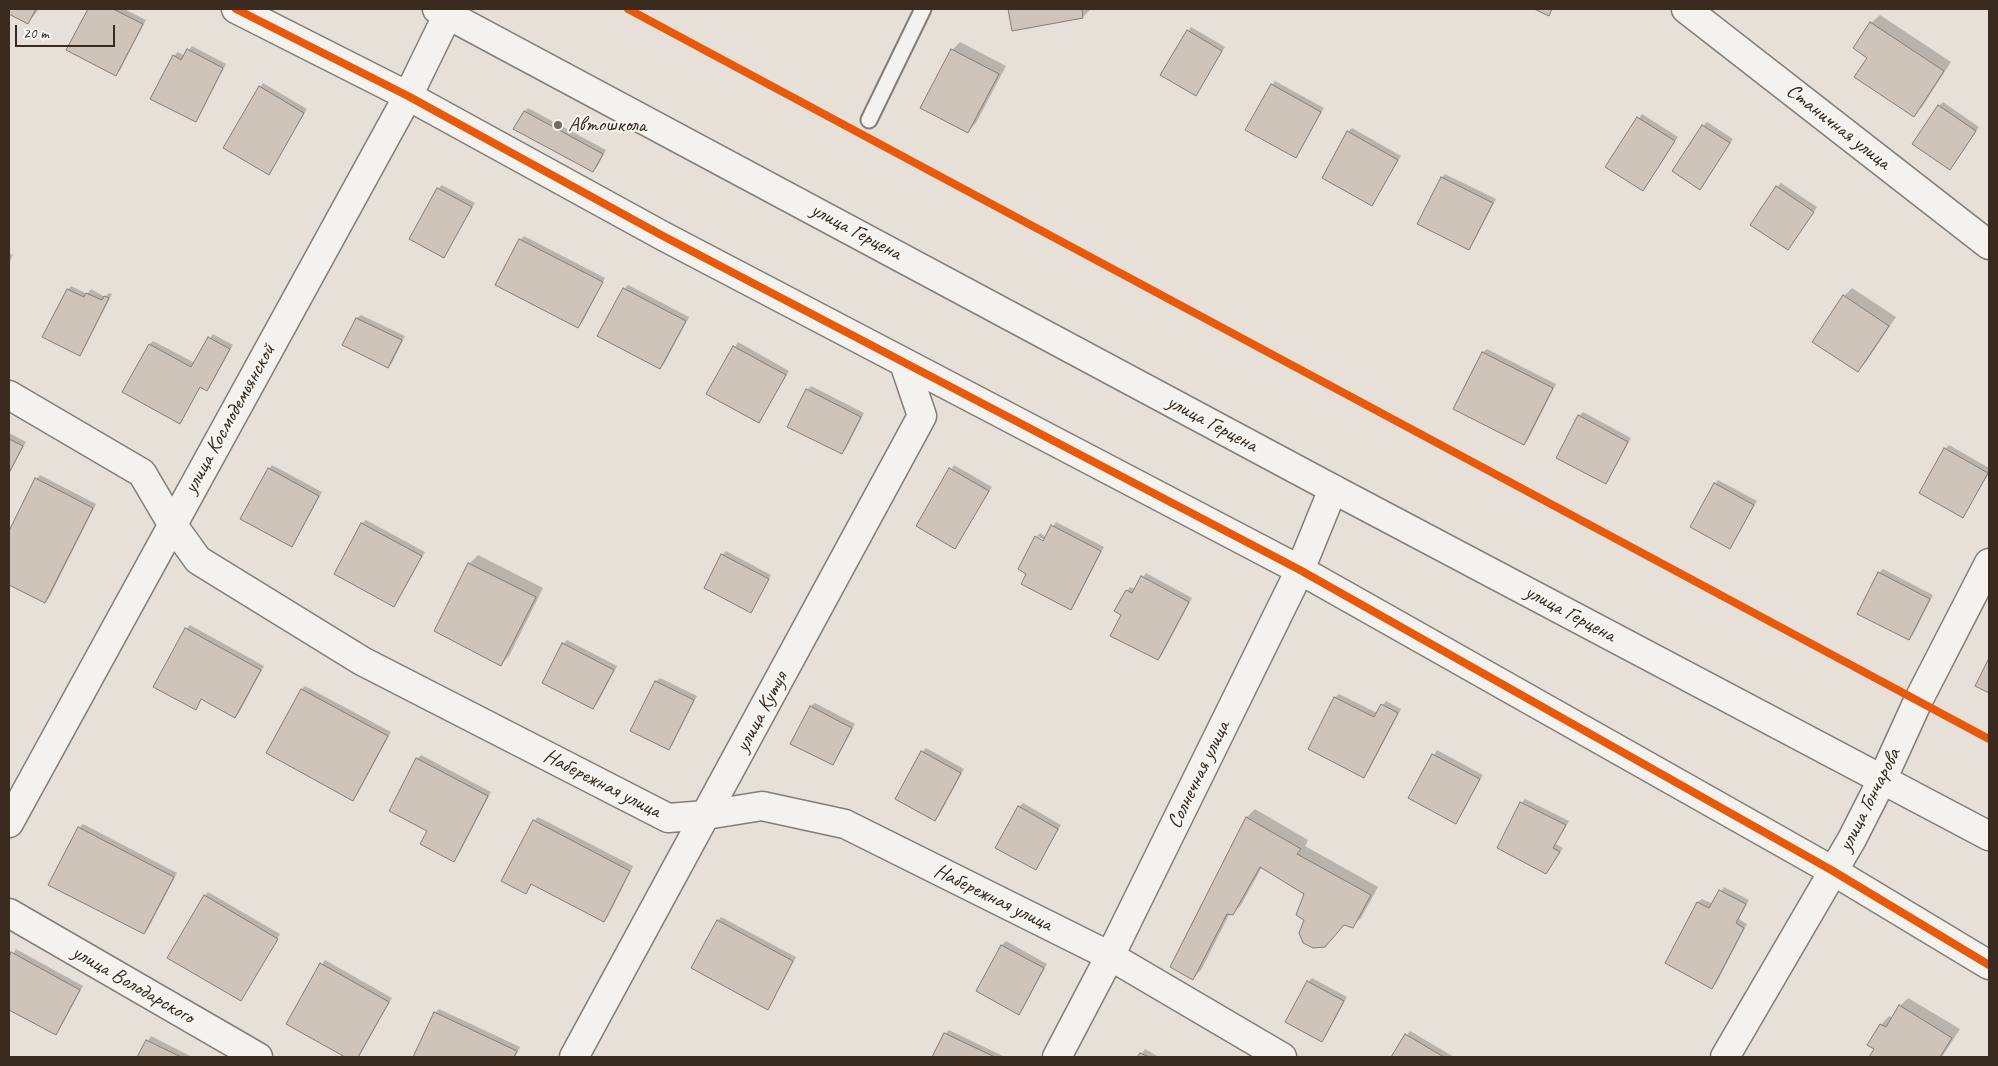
<!DOCTYPE html>
<meta charset="utf-8">
<style>
body{margin:0}
#map{position:relative;width:1998px;height:1066px;overflow:hidden;background:#e6e0d8;font-family:Caveat,sans-serif}
canvas{display:block}
.frame{position:absolute;inset:0;border:10px solid #3b2a1e;pointer-events:none}
.scale{position:absolute;left:15px;top:25px;width:100px;height:22px;box-sizing:border-box;border:2px solid #3b2a1e;border-top:0;padding-left:6px;font-size:15px;line-height:18px;white-space:nowrap;color:#3b2a1e;-webkit-text-stroke:4px #f6f6f2;paint-order:stroke}
</style>
<div id="map">
<canvas width="1998" height="1066"></canvas>
<div class="frame"></div>
<div class="scale">20 m</div>
</div>
<script>
const ctx = document.querySelector('canvas').getContext('2d');
ctx.lineJoin = 'round';
function fillPath(path, color) {
  ctx.fillStyle = color;
  ctx.fill(path, 'evenodd');
}
function poly(rows) {
  const path = new Path2D();
  for (const r of rows) {
    path.moveTo(r[0], r[1]);
    for (let i = 2; i < r.length; i += 2) path.lineTo(r[i], r[i + 1]);
  }
  return path;
}
function strokePath(path, color, width, dash) {
  ctx.strokeStyle = color;
  ctx.lineWidth = width;
  ctx.lineCap = dash ? 'butt' : 'round';
  ctx.setLineDash(dash || []);
  ctx.stroke(path);
}
function label(font, color, halo, rows, align = 'center') {
  ctx.font = font + ' Caveat,sans-serif';
  ctx.lineWidth = 4;
  ctx.setLineDash([]);
  ctx.textBaseline = 'middle';
  ctx.strokeStyle = halo;
  ctx.fillStyle = color;
  for (const [text, x, y, turn = 0] of rows) {
    ctx.save();
    ctx.translate(x, y);
    ctx.rotate((+turn || 0) * Math.PI / 180);
    ctx.textAlign = isNaN(turn) ? turn : align;
    if (halo) ctx.strokeText(text, 0, 0);
    ctx.fillText(text, 0, 0);
    ctx.restore();
  }
}
fillPath(poly([
 [9,9,39,9,28,23,9,13],
 [89,9,124,9,146,20,120,70,116,74,68,50],
 [1010,9,1091,9,1083,17,1013,30],
 [1880,15,1951,62,1922,107,1913,115,1869,57,1855,48,1871,23],
 [1191,27,1225,47,1196,94,1188,31],
 [960,42,1006,66,976,123,968,131,952,50],
 [192,46,226,64,199,117,195,120,174,56,178,52,185,56],
 [1275,81,1324,108,1296,157,1272,85],
 [263,83,307,109,269,173,260,87],
 [1943,102,1979,127,1954,164,1939,106],
 [528,108,606,150,597,167,593,171,525,111],
 [1642,114,1678,137,1646,186,1606,166],
 [1707,122,1733,139,1703,184,1703,126],
 [1352,128,1401,156,1372,205,1348,132],
 [1445,174,1496,199,1472,245,1469,249,1442,178],
 [1781,183,1817,207,1788,249,1777,187],
 [442,185,475,203,444,256,438,189],
 [524,236,605,278,582,323,578,327,497,284,520,240],
 [9,253,13,255,9,263],
 [628,285,689,317,664,364,660,368,599,336,624,289],
 [71,286,87,294,91,289,105,297,109,293,112,294,83,351,79,354,68,290],
 [1852,288,1896,317,1866,362,1857,370,1844,296],
 [361,315,405,336,392,363,388,367,344,345,357,318],
 [213,334,233,345,211,385,207,389,201,386,179,423,150,344,153,341,195,363],
 [738,342,789,371,759,422,708,394],
 [1487,349,1556,384,1528,440,1524,444,1483,352],
 [811,386,864,413,846,449,842,453,807,390],
 [1583,412,1631,438,1609,479,1606,483,1579,416],
 [9,433,26,442,9,474],
 [1949,445,1989,468,1989,473,1963,517,1945,449],
 [272,465,322,492,295,542,291,546,269,469],
 [954,465,992,487,955,547,917,526],
 [40,475,96,504,49,598,45,602,9,584,9,534,36,479],
 [1718,480,1757,501,1730,548,1715,484],
 [366,520,425,552,397,602,394,605,335,573,362,523],
 [1056,522,1104,547,1075,604,1071,608,1048,545,1049,543,1037,536,1040,533,1046,537],
 [726,551,771,575,754,607,750,611,705,588,722,555],
 [478,555,543,588,509,656,501,664,469,564],
 [1883,569,1933,595,1913,635,1909,639,1879,573],
 [1146,573,1192,598,1162,655,1158,659,1127,591,1130,587,1135,589],
 [190,625,264,666,239,713,235,717,203,698,195,708,186,629],
 [567,640,617,666,597,704,593,708,563,644],
 [660,678,697,696,672,745,668,749,632,731,656,681],
 [305,686,391,732,357,795,353,799,302,689],
 [1339,694,1377,713,1386,701,1401,709,1368,772,1364,776,1309,748,1335,698],
 [815,703,855,724,836,760,832,764,811,706],
 [926,748,964,769,939,816,935,819,922,752],
 [1437,750,1483,775,1455,822,1410,797],
 [421,755,491,792,458,856,454,860,428,830,390,810,417,759],
 [1525,799,1569,821,1556,844,1563,848,1549,869,1522,803],
 [1023,803,1061,825,1035,869,1019,807],
 [1255,809,1308,840,1305,846,1378,887,1361,918,1352,926,1305,919,1305,893,1262,867,1241,905,1232,914,1230,913,1201,970,1193,978,1247,817],
 [538,817,633,866,608,917,604,921,532,884,525,892,534,821],
 [83,824,177,873,148,929,144,933,79,828],
 [1724,887,1749,900,1739,919,1747,924,1716,984,1712,987,1666,963,1698,902,1702,899,1713,904],
 [208,892,280,934,240,1000,205,896],
 [721,917,796,957,771,1004,767,1008,718,921],
 [1006,941,1047,964,1023,1009,1019,1013,978,991,1002,945],
 [16,949,83,986,59,1030,56,1034,9,1008,9,960],
 [325,960,392,998,359,1057,348,1057,287,1023],
 [1312,978,1347,997,1326,1036,1322,1040,1308,982],
 [1908,998,1960,1029,1942,1057,1871,1057,1876,1049,1881,1025,1889,1016,1893,1018,1900,1006],
 [439,1009,520,1047,515,1057,414,1057,435,1013],
 [949,1030,1005,1057,934,1057,945,1034],
 [1410,1031,1454,1057,1392,1057],
 [151,1036,192,1057,138,1057],
 [1145,1049,1159,1057,1139,1057]
]), '#0003');
const building = poly([
 [9,9,36,9,28,24,9,14,9,9],
 [88,9,113,9,143,24,116,76,66,50,88,9],
 [1008,9,1082,9,1083,18,1012,31,1008,9],
 [1534,9,1552,9,1549,16,1534,9],
 [1870,22,1944,71,1914,117,1854,77,1867,58,1853,48,1870,22],
 [1187,30,1222,51,1196,96,1160,75,1187,30],
 [187,49,223,68,196,122,150,99,173,55,181,60,187,49],
 [951,49,999,74,968,133,920,108,951,49],
 [1271,84,1321,112,1296,158,1245,130,1271,84],
 [259,86,304,113,269,175,223,148,259,86],
 [1938,105,1976,131,1950,170,1912,144,1938,105],
 [524,111,603,154,593,172,513,129,524,111],
 [1637,117,1675,141,1643,191,1605,167,1637,117],
 [1702,125,1730,143,1700,190,1672,171,1702,125],
 [1347,131,1398,160,1372,206,1322,178,1347,131],
 [1441,177,1493,203,1469,250,1417,224,1441,177],
 [1776,186,1814,212,1788,250,1750,225,1776,186],
 [437,188,472,207,444,258,409,239,437,188],
 [519,239,603,282,578,328,495,285,519,239],
 [623,288,686,321,660,369,597,336,623,288],
 [67,289,84,297,86,293,102,300,104,296,109,298,80,356,42,337,67,289],
 [1843,295,1889,326,1858,372,1812,342,1843,295],
 [356,318,402,340,388,368,342,345,356,318],
 [208,337,230,349,207,391,200,387,180,424,122,392,149,344,191,367,208,337],
 [733,346,786,375,759,423,706,394,733,346],
 [1482,352,1553,388,1524,445,1453,409,1482,352],
 [806,389,861,417,842,454,787,427,806,389],
 [1578,415,1628,442,1606,484,1556,458,1578,415],
 [9,439,23,446,9,473,9,439],
 [1944,448,1988,473,1963,518,1919,493,1944,448],
 [268,468,319,496,292,547,240,519,268,468],
 [949,468,989,491,955,549,916,526,949,468],
 [35,478,93,508,45,603,9,585,9,531,35,478],
 [1714,483,1754,505,1730,549,1690,527,1714,483],
 [361,523,422,556,394,607,334,574,361,523],
 [1051,525,1101,551,1071,610,1021,584,1026,574,1018,569,1035,536,1043,541,1051,525],
 [721,554,769,579,751,613,704,588,721,554],
 [468,563,536,597,501,666,434,631,468,563],
 [1878,572,1930,599,1909,640,1857,614,1878,572],
 [1141,576,1189,602,1158,660,1110,636,1121,615,1114,611,1126,590,1132,593,1141,576],
 [185,628,261,670,235,718,201,699,196,710,153,687,185,628],
 [562,643,614,670,593,709,542,683,562,643],
 [1989,658,1989,693,1975,686,1989,658],
 [655,681,694,700,669,750,630,731,655,681],
 [301,689,388,736,353,801,266,753,301,689],
 [1334,697,1374,717,1381,704,1398,713,1364,778,1308,749,1334,697],
 [810,706,852,728,833,765,790,744,810,706],
 [921,751,961,773,935,821,895,799,921,751],
 [1432,754,1480,779,1456,824,1408,798,1432,754],
 [416,758,488,796,454,862,420,844,427,831,389,811,416,758],
 [1520,802,1566,825,1553,848,1560,852,1546,874,1497,848,1520,802],
 [1018,806,1058,829,1036,870,995,848,1018,806],
 [1246,817,1301,849,1297,854,1371,895,1353,928,1344,925,1325,947,1313,948,1303,943,1299,933,1304,920,1296,915,1304,894,1260,867,1233,915,1227,914,1193,980,1170,967,1246,817],
 [533,820,630,871,604,922,531,884,526,894,501,881,533,820],
 [78,827,174,877,144,934,48,885,78,827],
 [1719,890,1746,904,1736,923,1744,928,1712,989,1665,963,1697,902,1709,908,1719,890],
 [204,895,278,939,241,1001,167,958,204,895],
 [717,920,793,961,768,1010,691,968,717,920],
 [1001,945,1044,968,1019,1015,976,991,1001,945],
 [11,952,80,990,56,1035,9,1010,9,957,11,952],
 [320,963,389,1002,358,1057,345,1057,286,1024,320,963],
 [1307,981,1344,1001,1322,1042,1285,1022,1307,981],
 [1899,1005,1952,1038,1940,1057,1869,1057,1874,1049,1867,1045,1880,1024,1886,1027,1899,1005],
 [434,1012,517,1051,514,1057,413,1057,434,1012],
 [944,1033,995,1057,932,1057,944,1033],
 [1405,1034,1444,1057,1391,1057,1405,1034],
 [146,1040,181,1057,137,1057,146,1040],
 [1140,1053,1149,1057,1137,1057,1140,1053]
]);
fillPath(building, '#cec4b9');
strokePath(building, '#837d77', 1);
const lane = poly([
 [869,120,923,9]
]);
const street = poly([
 [236,9,408,96,663,236,1300,570,1833,871,1989,965],
 [1686,9,1989,245],
 [9,395,142,473,172,524,198,560,362,661,668,818,706,815,762,806,845,824,1110,956,1282,1057],
 [9,823,408,96,448,14],
 [9,913,258,1057],
 [574,1057,922,416,904,363],
 [1057,1057,1110,956,1300,570,1333,489],
 [1725,1057,1852,839,1882,780,1918,701,1989,563]
]);
const secondary = poly([
 [437,9,1333,489,1989,836]
]);
strokePath(lane, '#837d77', 19);
strokePath(street, '#837d77', 31);
strokePath(secondary, '#837d77', 31);
strokePath(lane, '#f3f2ef', 15);
strokePath(street, '#f3f2ef', 28);
strokePath(secondary, '#f3f2ef', 28);
strokePath(poly([
 [236,9,408,96,663,236,1300,570,1833,871,1989,965],
 [628,9,1989,739]
]), '#e8590c', 8);
for (const [x, y, r, color] of [
 [558,125,5,"#776a5f"]
]) {
  const dot = new Path2D();
  dot.arc(x, y, r, 0, 2 * Math.PI);
  ctx.fillStyle = color;
  ctx.fill(dot);
  strokePath(dot, '#f6f6f2', 2);
}
label('21px', '#3b2a1e', '#f6f6f2', [
 ["Автошкола",568,125]
], 'left');
label('21px', '#3b2a1e', '#f6f6f2', [
 ["Станичная улица",1838,127,38],
 ["улица Герцена",856,232,28],
 ["улица Космодемьянской",230,419,-61],
 ["улица Герцена",1212,424,28],
 ["улица Герцена",1570,614,28],
 ["улица Кутуя",762,712,-62],
 ["Солнечная улица",1199,775,-64],
 ["Набережная улица",602,784,27],
 ["улица Гончарова",1870,800,-63],
 ["Набережная улица",993,898,26],
 ["улица Володарского",133,985,30]
]);
</script>
